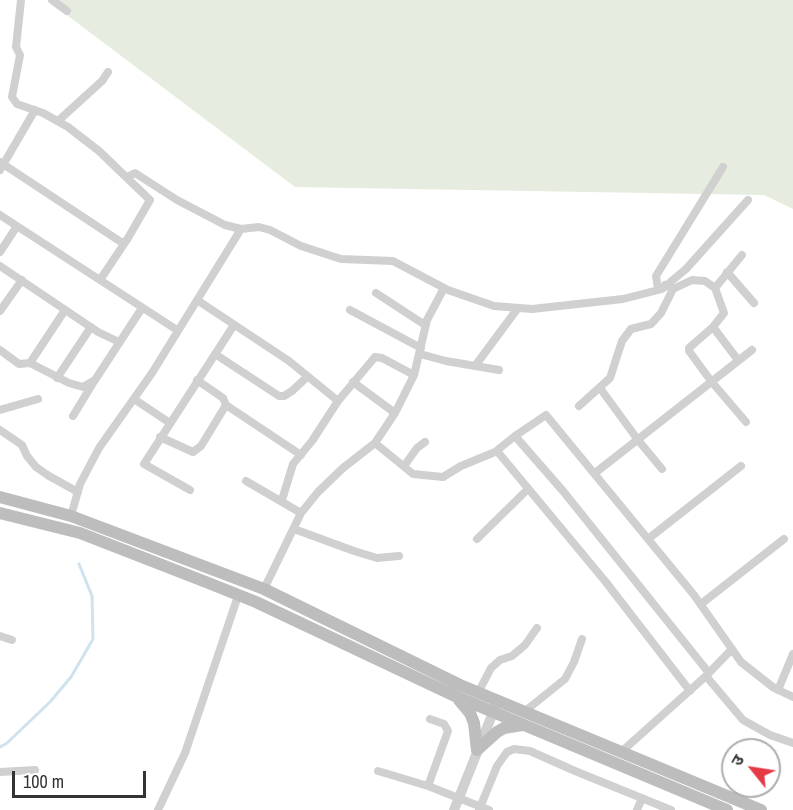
<!DOCTYPE html>
<meta charset="utf-8">
<style>
body{margin:0}
#map{position:relative;width:793px;height:810px;overflow:hidden;background:#fff;font-family:"Archivo Narrow","Noto Sans Devanagari",sans-serif}
canvas{display:block}
.north{position:absolute;left:721px;top:738px;width:60px;height:60px;box-sizing:border-box;background:#fff;border:2px solid #adadad;border-radius:50%;rotate:300deg;font-size:16px;font-weight:700;line-height:24px;text-align:center;color:#333}
.north::after{content:'';display:block;margin:auto;width:21px;height:27px;background:#e63946;clip-path:polygon(50% 0,100% 100%,50% 72%,0 100%)}
.scale{position:absolute;left:12px;top:771px;width:134px;height:27px;box-sizing:border-box;border:3px solid #333;border-top:0;padding-left:8px;font-size:18px;line-height:21px;white-space:nowrap;color:#333;-webkit-text-stroke:4px #fff;paint-order:stroke}
</style>
<div id="map">
<canvas width="793" height="810"></canvas>
<div class="north">उ</div>
<div class="scale">100 m</div>
</div>
<script>
const ctx = document.querySelector('canvas').getContext('2d');
ctx.lineJoin = 'round';
function fillPath(path, color) {
  ctx.fillStyle = color;
  ctx.fill(path, 'evenodd');
}
function poly(rows) {
  const path = new Path2D();
  for (const r of rows) {
    path.moveTo(r[0], r[1]);
    for (let i = 2; i < r.length; i += 2) path.lineTo(r[i], r[i + 1]);
  }
  return path;
}
function strokePath(path, color, width, dash) {
  ctx.strokeStyle = color;
  ctx.lineWidth = width;
  ctx.lineCap = dash ? 'butt' : 'round';
  ctx.setLineDash(dash || []);
  ctx.stroke(path);
}
fillPath(poly([
 [47,0,793,0,793,209,764,195,295,187]
]), '#e6ecdf');
strokePath(poly([
 [0,747,7,743,50,702,71,677,93,639,92,596,79,564]
]), '#cfe2ee', 3);
strokePath(poly([
 [21,0,16,47,20,55,12,97,17,104,43,113,68,127,99,151,150,200,128,238,100,280],
 [52,0,67,11],
 [58,121,102,81,108,72],
 [0,162,124,244],
 [0,170,35,110],
 [127,177,135,173,177,200,225,225,241,229,259,227,270,230,301,246,341,259,393,261,448,290,494,306,532,309,623,299,662,289,686,269,748,200],
 [0,215,177,330],
 [0,252,17,226],
 [0,266,98,332,119,342],
 [727,272,754,303],
 [665,285,673,289,692,280,705,281,715,288,724,313,713,327,689,348,689,351,711,381,746,422],
 [715,288,742,255],
 [658,289,656,276,723,167],
 [376,293,425,325],
 [197,300,289,361,338,401],
 [65,310,30,363,69,383,83,387,95,380,142,308],
 [350,310,421,348],
 [0,311,22,280],
 [713,327,738,360],
 [0,350,19,364,30,363],
 [215,354,279,396,284,396,292,391,307,377],
 [420,354,446,361,499,370],
 [475,366,518,308],
 [57,378,91,327],
 [353,382,395,413],
 [600,388,638,440,662,469],
 [134,399,170,423],
 [226,405,301,455],
 [579,406,610,378,622,341,631,329,651,324,661,313,673,289],
 [0,410,38,399],
 [73,416,93,383],
 [0,430,22,445,27,456,36,467,49,476,78,492],
 [515,436,563,491,709,673],
 [160,437,193,452,201,446,226,405,223,398,197,380],
 [375,443,413,474,443,477,461,466,495,452,515,436,546,415,694,595,741,662,774,688,793,697],
 [497,451,605,581,690,691],
 [404,466,417,448,425,442],
 [595,473,752,350],
 [246,481,301,513],
 [190,490,144,464,234,325],
 [282,500,293,464,312,441,338,401,375,357,382,358,414,375],
 [71,516,80,484,99,448,152,373,241,229],
 [294,529,354,551,377,558,399,556],
 [477,539,528,489],
 [648,539,741,466],
 [264,589,301,513,318,492,343,468,375,443,395,413,414,375,427,320,444,288],
 [701,604,784,539],
 [0,636,12,640],
 [706,676,743,720,770,735,793,743],
 [778,690,793,654],
 [478,693,491,668,500,660,512,656,525,645,537,628],
 [524,712,565,679,574,662,582,639],
 [620,753,706,676,732,649],
 [378,771,428,786,489,810],
 [0,772,35,770],
 [428,786,448,731,444,724,430,719],
 [158,810,185,753,238,596],
 [479,810,497,766,507,752,514,749,530,751,575,771,671,810],
 [637,810,642,798]
]), '#d0d0d0', 8);
strokePath(poly([
 [454,810,496,705]
]), '#d0d0d0', 10);
strokePath(poly([
 [0,497,71,516,264,589,460,685,761,810],
 [0,513,80,533,211,584,256,602,455,696,727,810],
 [459,700,470,713,474,723,477,750],
 [477,750,497,732,504,728,522,725]
]), '#bdbdbd', 12);
</script>
